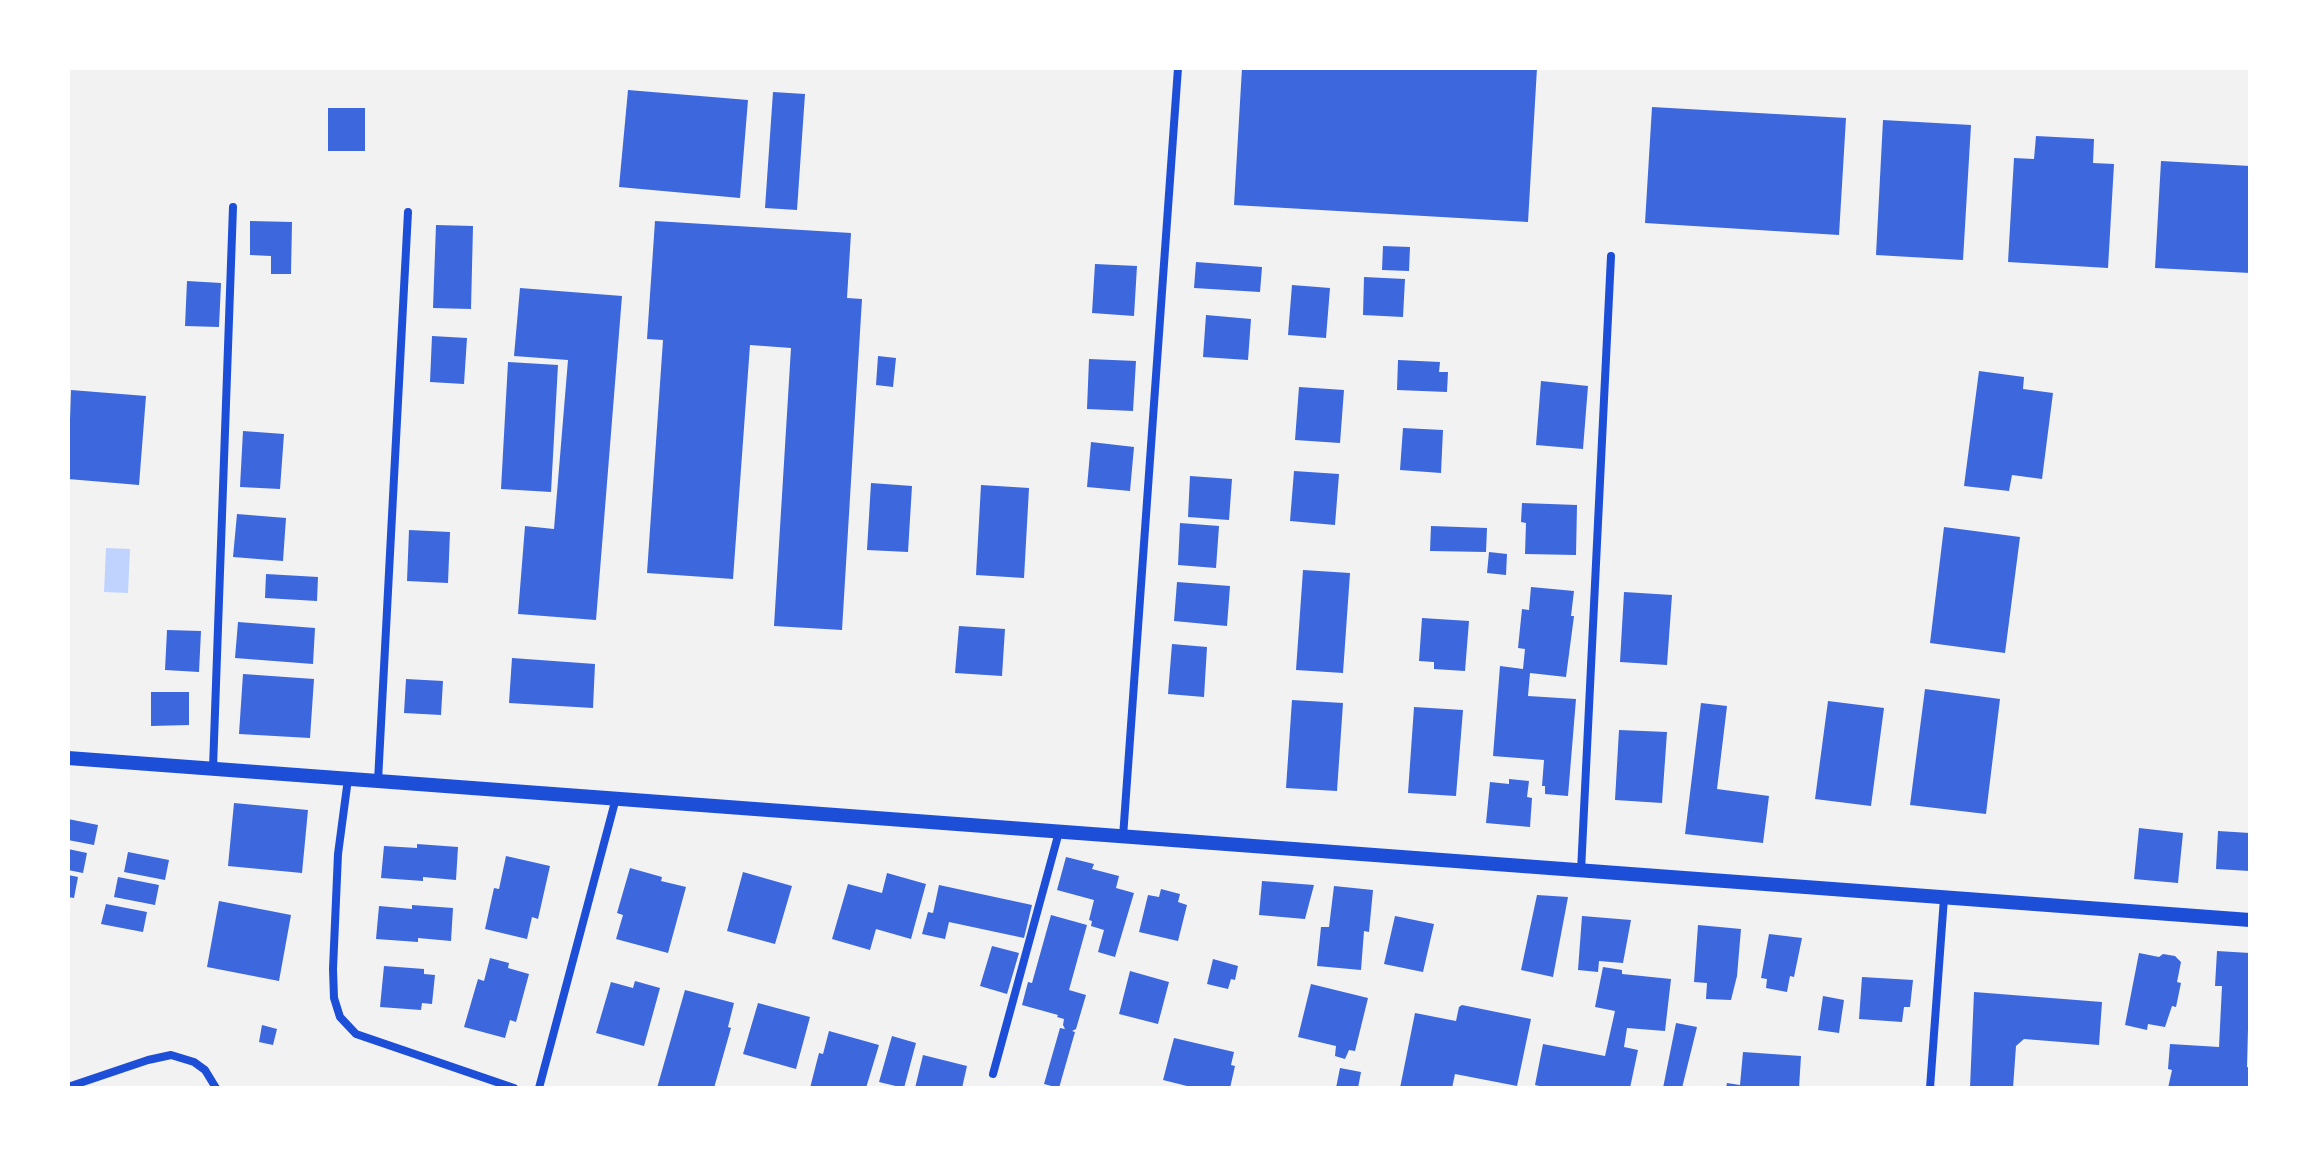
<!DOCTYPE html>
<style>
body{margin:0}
#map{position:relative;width:2318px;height:1156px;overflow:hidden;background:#f2f2f2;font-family:Ubuntu,sans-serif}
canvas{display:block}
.frame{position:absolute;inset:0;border:70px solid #fff;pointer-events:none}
</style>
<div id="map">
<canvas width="2318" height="1156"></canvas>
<div class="frame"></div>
</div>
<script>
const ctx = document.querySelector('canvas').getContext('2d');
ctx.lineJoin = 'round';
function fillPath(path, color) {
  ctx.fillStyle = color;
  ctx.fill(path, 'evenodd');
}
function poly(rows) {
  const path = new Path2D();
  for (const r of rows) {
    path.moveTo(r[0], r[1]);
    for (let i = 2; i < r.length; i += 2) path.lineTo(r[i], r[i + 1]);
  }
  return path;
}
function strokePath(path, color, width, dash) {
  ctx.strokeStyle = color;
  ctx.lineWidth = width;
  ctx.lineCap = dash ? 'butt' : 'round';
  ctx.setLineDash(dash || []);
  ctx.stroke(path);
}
fillPath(poly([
 [106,548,130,549,128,593,104,592]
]), '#bfd3fe');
fillPath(poly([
 [1242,68,1537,68,1528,222,1234,205],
 [628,90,748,100,740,198,619,187],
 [773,92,805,94,797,210,765,208],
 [1652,107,1846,118,1839,235,1645,223],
 [328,108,365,108,365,151,328,151],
 [1883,120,1971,125,1963,260,1876,255],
 [2036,136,2094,139,2093,163,2114,164,2108,268,2008,262,2014,158,2034,159],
 [2161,161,2250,166,2250,273,2155,268],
 [250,221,292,222,291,274,271,274,271,256,250,255],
 [655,221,851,233,847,298,862,299,842,630,774,626,791,348,750,345,733,579,647,573,663,340,647,339],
 [436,225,473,226,471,309,433,308],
 [1383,246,1410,247,1409,271,1382,270],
 [1196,262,1262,267,1260,292,1194,288],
 [1095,264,1137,266,1134,316,1092,313],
 [1364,277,1405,279,1403,317,1363,315],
 [187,281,221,283,219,327,185,326],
 [1292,285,1330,288,1326,338,1288,335],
 [520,288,622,296,596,620,518,614,525,526,554,529,568,360,514,356],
 [1206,315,1251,319,1248,360,1203,357],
 [432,336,467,338,464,384,430,382],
 [878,356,896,358,893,387,876,385],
 [1089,359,1136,361,1133,411,1087,409],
 [1398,360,1440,362,1439,372,1448,372,1447,392,1397,390],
 [508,362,558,365,551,492,501,489],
 [1979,371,2024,377,2023,389,2053,393,2042,479,2012,475,2009,491,1964,486],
 [1541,381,1588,386,1583,449,1536,445],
 [1299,387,1344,390,1340,443,1295,440],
 [71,390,146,396,139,485,68,479],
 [1403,428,1443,430,1441,473,1400,470],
 [243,431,284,434,280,489,240,487],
 [1091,442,1134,447,1130,491,1087,487],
 [1294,471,1339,474,1335,525,1290,521],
 [1190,476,1232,479,1229,520,1188,517],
 [871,483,912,486,908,552,867,550],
 [981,485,1029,488,1024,578,976,575],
 [1522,503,1577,505,1576,555,1525,554,1526,523,1521,522],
 [237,514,286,518,283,561,233,557],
 [1180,523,1219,526,1216,568,1178,565],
 [1431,526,1487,528,1486,552,1430,551],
 [1944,527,2020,537,2005,653,1930,643],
 [409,530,450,532,448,583,407,581],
 [1489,552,1507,554,1506,575,1487,573],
 [1303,570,1350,573,1343,673,1296,670],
 [266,574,318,577,317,601,265,598],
 [1177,582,1230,586,1227,626,1174,621],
 [1531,587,1574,591,1571,616,1574,616,1566,677,1530,673,1528,696,1576,699,1568,796,1545,794,1545,786,1542,786,1544,760,1493,756,1500,666,1523,669,1525,649,1518,648,1522,609,1529,610],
 [1624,592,1672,595,1667,665,1620,662],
 [1422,618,1469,621,1465,671,1434,669,1434,662,1419,661],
 [238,622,315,628,313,664,235,658],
 [959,626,1005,629,1002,676,955,673],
 [167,630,201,631,199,672,165,670],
 [1172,644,1207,647,1204,697,1168,694],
 [512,658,595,664,593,708,509,703],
 [243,674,314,679,310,738,239,734],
 [406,679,443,681,441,715,404,713],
 [1925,689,2000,699,1986,814,1910,805],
 [151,692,189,692,189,725,151,726],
 [1292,700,1343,703,1337,791,1286,788],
 [1828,701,1884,708,1871,806,1815,799],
 [1701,703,1727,706,1717,789,1769,796,1763,843,1685,834],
 [1414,707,1463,710,1456,796,1408,793],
 [1619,730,1667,732,1662,803,1615,800],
 [1509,779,1529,781,1527,797,1532,798,1530,827,1486,823,1490,782,1509,784],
 [234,803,308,810,302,873,228,866],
 [68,819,98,825,94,845,68,840],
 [2139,828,2183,833,2178,883,2134,879],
 [2218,831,2250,833,2250,871,2216,869],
 [417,844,458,847,456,880,423,877,423,881,381,878,384,846,417,848],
 [68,849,87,853,83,873,68,870],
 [128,852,169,860,165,880,124,872],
 [506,856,550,866,538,919,532,917,527,939,485,929,494,888,499,889],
 [1066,857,1094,864,1092,869,1119,876,1116,888,1134,893,1115,957,1098,952,1104,930,1091,926,1092,921,1089,920,1094,900,1057,890],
 [630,868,662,877,661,881,686,887,668,953,616,939,623,915,617,913],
 [743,872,792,886,775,944,727,931],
 [887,873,926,884,911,939,876,929,870,950,832,939,848,884,882,893],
 [68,875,78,877,74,898,68,897],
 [118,877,159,885,155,905,114,897],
 [1262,881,1314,885,1305,919,1259,915],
 [939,885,1032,905,1024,938,949,922,945,939,922,934,928,912,933,913],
 [1334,886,1373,890,1369,932,1364,931,1361,970,1317,966,1321,927,1329,927],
 [1161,889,1180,894,1178,902,1187,905,1178,941,1139,932,1148,895,1159,897],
 [1537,895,1568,897,1553,977,1521,970],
 [219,901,291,915,279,981,207,967],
 [106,904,147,912,143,932,101,924],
 [412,905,453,908,451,941,418,938,418,942,376,939,379,906,412,909],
 [1051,915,1087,925,1069,990,1086,995,1076,1029,1072,1031,1075,1032,1059,1088,1044,1084,1060,1028,1065,1029,1063,1025,1064,1019,1057,1017,1058,1015,1022,1005,1028,982,1032,983],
 [1395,916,1434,924,1423,972,1384,964],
 [1582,916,1631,920,1623,963,1599,961,1598,972,1578,970],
 [1698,925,1741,929,1737,976,1731,1000,1706,999,1707,983,1694,982],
 [1769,934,1802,938,1794,977,1790,976,1787,992,1766,988,1767,979,1761,978],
 [992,946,1019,953,1007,994,980,986],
 [2217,951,2250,953,2247,1067,2250,1068,2250,1088,2168,1088,2172,1070,2168,1069,2170,1044,2219,1047,2222,986,2215,986],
 [2139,953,2159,957,2163,954,2175,956,2181,962,2177,982,2181,983,2176,1007,2172,1006,2165,1027,2148,1024,2147,1030,2125,1025],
 [490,958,509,963,508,968,529,974,516,1022,510,1020,505,1038,464,1027,478,979,484,981],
 [1213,959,1238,966,1235,980,1231,979,1228,989,1207,984],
 [384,966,424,969,424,974,435,975,432,1004,422,1003,421,1010,380,1007],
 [1603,967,1622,970,1622,974,1671,979,1665,1031,1627,1028,1624,1047,1638,1050,1630,1088,1548,1088,1535,1085,1543,1044,1605,1056,1615,1011,1595,1007],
 [1130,971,1169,982,1158,1024,1119,1014],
 [1862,977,1913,980,1910,1007,1904,1007,1902,1022,1859,1019],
 [635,981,660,988,644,1046,596,1033,611,982,633,988],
 [1311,984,1368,998,1355,1051,1349,1050,1345,1059,1335,1056,1336,1046,1298,1037],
 [685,990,734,1003,728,1027,731,1028,714,1088,657,1088],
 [1974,992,2102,1002,2099,1045,2024,1039,2016,1046,2013,1088,1970,1088],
 [1823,996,1844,1000,1839,1033,1818,1030],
 [758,1003,810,1017,796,1069,743,1054],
 [1462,1005,1531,1019,1517,1086,1455,1074,1452,1088,1400,1088,1415,1013,1456,1021,1459,1007],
 [1676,1023,1697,1027,1682,1088,1663,1088],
 [262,1025,277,1029,273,1045,259,1042],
 [829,1031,879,1045,866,1088,810,1088,819,1053,823,1054],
 [892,1036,916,1043,904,1088,879,1082],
 [1174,1038,1234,1052,1231,1065,1235,1066,1230,1088,1195,1088,1163,1080],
 [1743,1052,1801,1056,1799,1088,1726,1088,1727,1083,1740,1085],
 [923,1055,967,1066,962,1088,915,1088],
 [1340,1068,1361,1072,1358,1088,1336,1088]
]), '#3d67dc');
strokePath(poly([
 [213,768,233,207],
 [348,779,338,854,333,969,334,998,340,1017,356,1034,514,1088],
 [378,781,408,212],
 [1123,837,1178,68],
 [1581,871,1611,256],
 [993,1074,1059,832],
 [68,1087,148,1060,171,1055,194,1062,205,1070,216,1088],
 [539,1088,616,798],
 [1930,1088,1944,898]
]), '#1d4ed8', 8);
strokePath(poly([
 [68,758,2250,920]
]), '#1d4ed8', 14);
</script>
